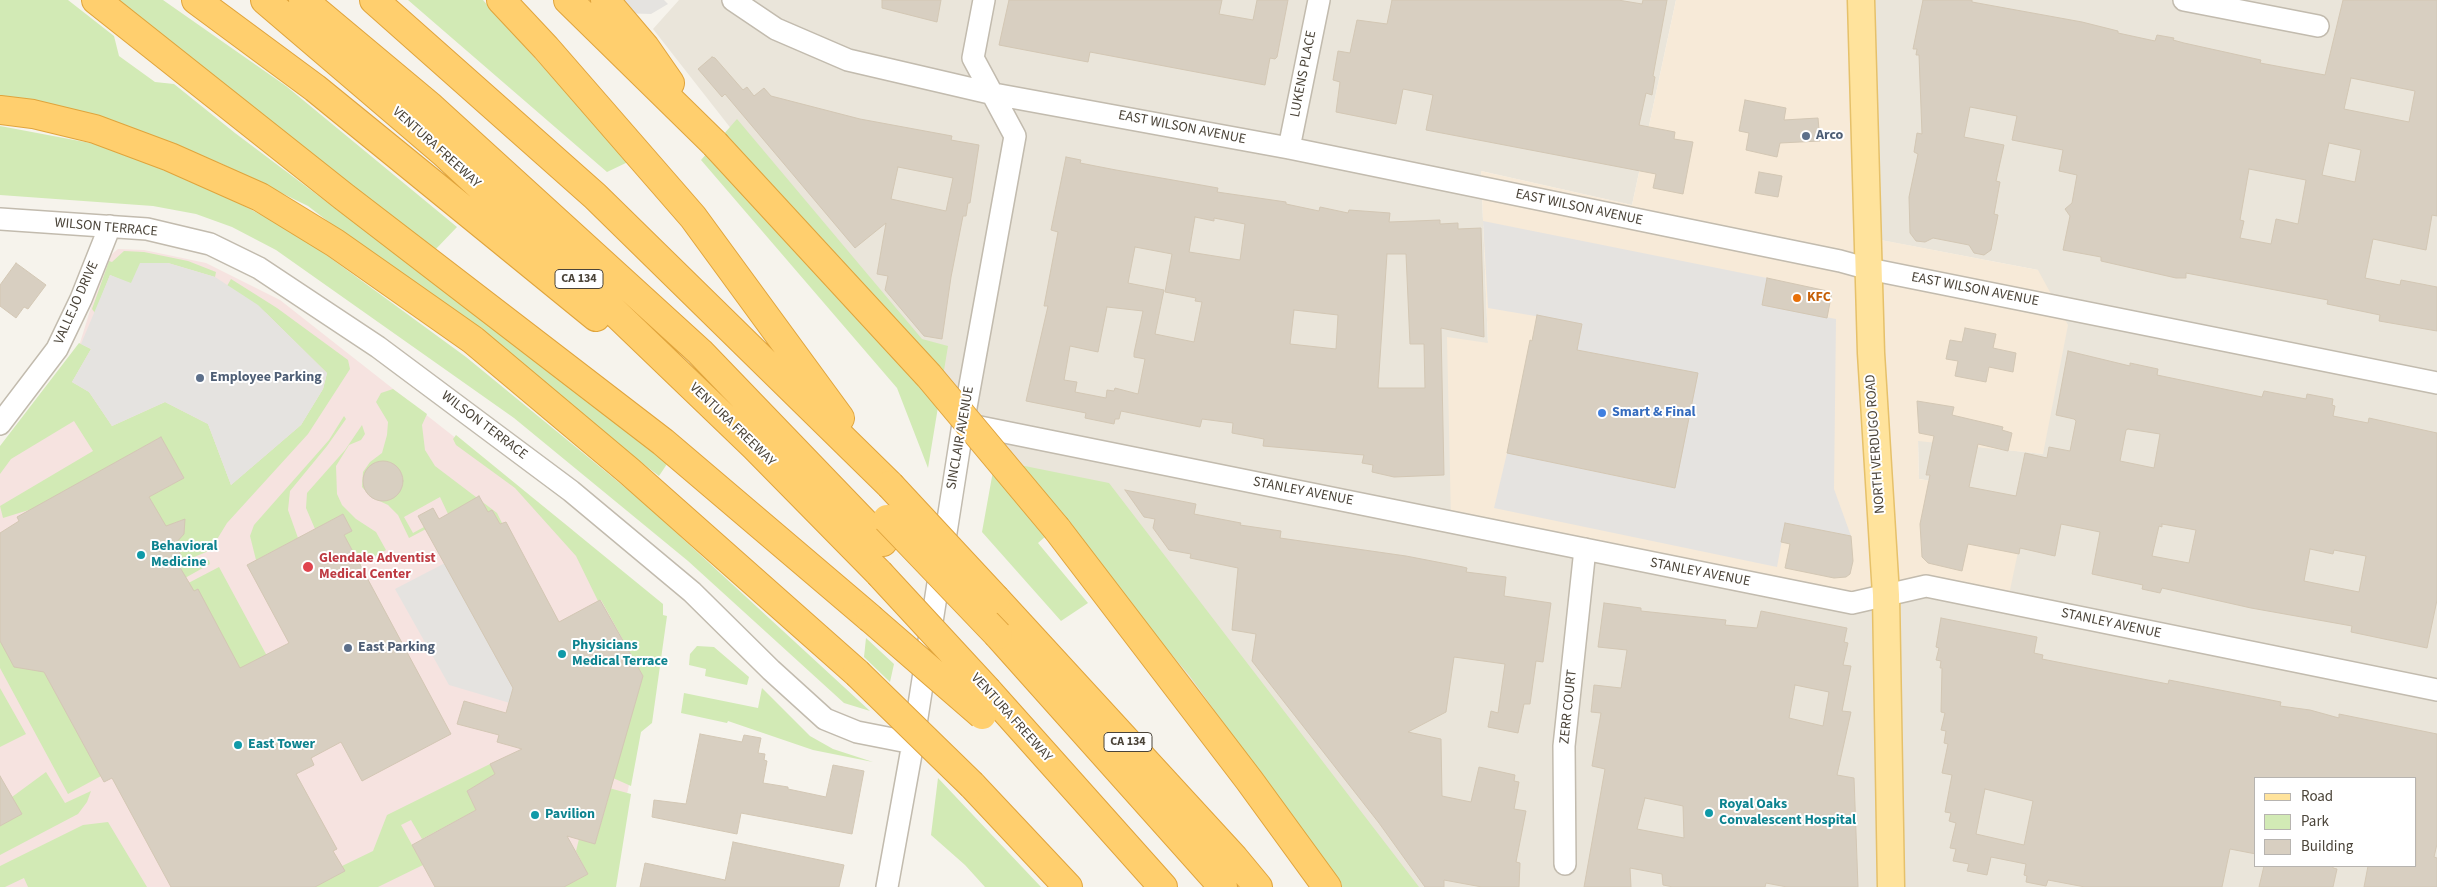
<!DOCTYPE html>
<style>
body{margin:0}
#map{position:relative;width:2437px;height:887px;overflow:hidden;background:#f6f3ec;font-family:"Source Sans 3",sans-serif}
canvas{display:block}
.legend{position:absolute;left:2254px;top:777px;width:162px;height:90px;box-sizing:border-box;background:#fff;border:1px solid #b7b4b0;margin:0;padding:6px 9px;list-style:none;font-size:15px;color:#4b4439}
.legend li{display:flex;align-items:center;gap:10px;height:25px}
.legend b{width:25px;border:1px solid #b7b4b0}
</style>
<div id="map">
<canvas width="2437" height="887"></canvas>
<ul class="legend">
<li><b style="height:6px;background:#ffe39c"></b>Road</li>
<li><b style="height:14px;background:#d2eab5"></b>Park</li>
<li><b style="height:14px;background:#d8cfc1"></b>Building</li>
</ul>
</div>
<script>
const ctx = document.querySelector('canvas').getContext('2d');
ctx.lineJoin = 'round';
function fillPath(path, color) {
  ctx.fillStyle = color;
  ctx.fill(path, 'evenodd');
}
function poly(rows) {
  const path = new Path2D();
  for (const r of rows) {
    if (r.length === 3) {
      path.moveTo(r[0] + r[2], r[1]);
      path.arc(r[0], r[1], r[2], 0, 2 * Math.PI);
      continue;
    }
    path.moveTo(r[0], r[1]);
    for (let i = 2; i < r.length; i += 2) path.lineTo(r[i], r[i + 1]);
  }
  return path;
}
function strokePath(path, color, width, dash) {
  ctx.strokeStyle = color;
  ctx.lineWidth = width;
  ctx.lineCap = dash ? 'butt' : 'round';
  ctx.setLineDash(dash || []);
  ctx.stroke(path);
}
function label(font, color, halo, rows, align = 'center') {
  ctx.font = font + ' "Source Sans 3",sans-serif';
  ctx.lineWidth = 4;
  ctx.setLineDash([]);
  ctx.textBaseline = 'middle';
  ctx.strokeStyle = halo;
  ctx.fillStyle = color;
  for (const [text, x, y, turn = 0] of rows) {
    ctx.save();
    ctx.translate(x, y);
    ctx.rotate((+turn || 0) * Math.PI / 180);
    ctx.textAlign = isNaN(turn) ? turn : align;
    if (halo) ctx.strokeText(text, 0, 0);
    ctx.fillText(text, 0, 0);
    ctx.restore();
  }
}
fillPath(poly([
 [679,0,1676,0,1632,205,1481,171,1488,344,1447,338,1980,504,1971,487,1919,479,1918,440,2043,454,2038,270,1875,239,1870,0,2437,0,2437,887,1325,887,653,29],
 [2256,778,2416,778,2416,866,2256,866]
]), '#eae5da');
fillPath(poly([
 [1676,0,1870,0,1876,239,2038,270,2068,325,2043,454,1918,441,1919,479,1971,487,1980,504,2026,514,2006,609,1926,591,1861,609,1451,519,1447,337,1488,343,1481,171,1632,205]
]), '#f7ead8');
fillPath(poly([
 [118,249,144,250,206,263,280,300,569,527,662,608,654,669,607,887,0,887,0,451,79,346,106,259]
]), '#f6e3e0');
fillPath(poly([
 [0,0,68,0,114,36,119,56,155,82,174,84,235,133,565,381,667,464,659,476,308,206,220,163,108,123,0,98],
 [119,0,163,0,286,86,457,227,434,251],
 [408,0,483,0,628,162,607,172],
 [737,119,922,339,948,346,928,468,897,388,701,160],
 [0,126,101,145,182,173,299,235,466,357,644,503,870,711,844,703,688,561,514,418,276,250,232,227,196,214,153,206,0,195],
 [124,251,144,252,188,261,216,272,215,277,168,263,131,284,110,275,95,313,92,309,109,261,112,262],
 [231,279,277,308,348,360,350,369,308,434,227,523,216,541,216,548,194,557,197,563,205,559,209,560,210,564,160,592,152,578,184,561,175,543,184,532,182,520,174,523,170,534,149,497,184,478,161,437,32,509,3,518,0,506,93,451,74,421,11,459,0,474,0,446,79,343,91,349,72,382,89,392,112,426,165,402,208,424,231,485,301,425,323,389,327,373,266,313,227,286],
 [393,389,427,414,422,425,425,450,435,466,497,513,502,523,500,524,492,511,484,514,475,499,448,514,440,497,404,517,413,533,424,527,426,529,409,538,398,515,388,505,371,497,362,487,363,472,370,462,382,453,387,435,388,422,376,402,381,393],
 [344,416,346,419,327,446,290,491,288,510,298,538,256,560,250,536,254,525,329,440],
 [362,425,365,434,361,440,349,445,336,466,337,494,342,505,356,519,376,532,386,550,360,565,344,535,352,531,343,514,315,529,306,508,307,493,345,450],
 [456,435,663,604,663,615,667,616,652,723,641,732,631,786,613,778,643,676,601,600,598,601,576,556,515,488,456,445,453,439],
 [995,460,1109,483,1419,887,1342,887,1189,675,1061,523,1038,543,1088,603,1061,621,982,532],
 [219,567,267,656,241,669,194,591,175,590],
 [0,635,44,672,101,776,68,794,0,668],
 [866,638,894,664,890,682,864,657],
 [697,646,714,647,749,677,747,685,705,676,706,669,689,665,690,654],
 [0,688,26,734,0,747],
 [762,688,810,736,833,749,873,762,813,750,728,721,727,723,681,713,684,693,758,708],
 [490,764,495,774,467,791,476,810,422,839,411,820,401,825,423,865,378,887,314,887,342,866,373,851,387,815],
 [46,772,65,803,91,791,87,802,78,814,0,855,0,826,12,797],
 [938,778,1041,887,985,887,965,865,931,835],
 [609,788,631,794,616,887,564,887,588,874,576,851,579,839,595,844,609,796,585,789],
 [108,822,147,887,28,887,24,878,5,887,0,887,0,866,83,825]
]), '#d2eab5');
fillPath(poly([
 [562,0,664,0,668,4,651,14,589,12],
 [1483,221,1767,278,1762,305,1836,319,1834,489,1851,536,1785,523,1777,567,1494,508,1507,453,1673,488,1698,374,1577,350,1582,324,1488,308],
 [140,263,168,263,215,277,258,305,327,373,323,389,301,425,231,485,208,424,165,402,112,426,89,392,72,382,91,349,81,344,110,275,131,283],
 [445,563,513,688,510,703,449,685,395,589]
]), '#e5e3e0');
const building = poly([
 [882,0,941,0,937,22,882,8,882,0],
 [1009,0,1222,0,1219,14,1253,20,1257,0,1288,0,1277,57,1275,59,1270,58,1265,85,1090,52,1088,62,999,45,1009,0],
 [1392,0,1618,0,1642,4,1643,0,1667,0,1653,76,1655,77,1652,95,1646,93,1639,125,1675,132,1674,139,1693,142,1683,194,1653,188,1656,174,1426,130,1433,95,1403,89,1396,124,1336,112,1340,82,1333,80,1338,51,1350,53,1357,20,1387,24,1392,0],
 [1923,0,1972,0,1972,2,2082,22,2118,31,2118,33,2155,41,2157,35,2174,38,2173,40,2184,43,2261,60,2260,63,2325,75,2343,0,2437,0,2437,216,2432,215,2426,250,2373,239,2365,278,2400,285,2401,280,2437,287,2437,331,2379,321,2380,315,2327,304,2328,300,2186,273,2186,278,2176,278,2101,261,2101,257,2063,250,2070,216,2065,209,2072,203,2077,175,2059,171,2063,150,2012,140,2017,116,1970,107,1964,137,2004,145,1996,181,2000,182,1994,214,1998,215,1991,250,1984,255,1974,253,1969,245,1933,238,1925,242,1916,241,1910,233,1909,197,1918,154,1914,152,1917,133,1922,134,1919,55,1916,55,1917,49,1913,49,1923,0],
 [2351,78,2415,91,2409,122,2344,109,2351,78],
 [2329,143,2361,150,2355,182,2322,175,2329,143],
 [2249,169,2306,180,2298,224,2276,219,2271,244,2240,238,2244,221,2240,220,2249,169],
 [712,57,715,58,743,90,747,87,754,96,764,88,771,96,860,119,952,136,951,140,979,145,970,203,968,203,966,216,963,216,951,277,942,339,924,336,885,290,888,276,877,274,886,223,855,248,725,94,722,97,698,69,712,57],
 [898,167,953,178,946,211,891,199,898,167],
 [1745,100,1786,108,1784,120,1818,118,1820,141,1780,143,1777,157,1746,150,1749,133,1739,131,1745,100],
 [1066,157,1081,160,1080,163,1116,170,1218,188,1217,192,1286,202,1286,204,1319,211,1320,207,1348,213,1349,210,1390,213,1389,222,1440,220,1440,224,1458,223,1458,229,1481,228,1484,337,1441,328,1444,475,1394,477,1372,472,1373,465,1362,463,1364,455,1263,446,1264,439,1232,433,1233,423,1202,419,1200,427,1121,411,1119,419,1115,419,1114,424,1085,418,1086,413,1026,401,1048,306,1044,306,1058,232,1051,230,1066,157],
 [1195,217,1214,221,1214,218,1245,224,1240,260,1189,252,1195,217],
 [1135,247,1172,254,1165,292,1196,298,1195,301,1202,302,1194,342,1155,334,1164,290,1128,283,1135,247],
 [1387,254,1406,254,1410,344,1424,344,1425,388,1378,388,1387,254],
 [1107,307,1143,311,1134,353,1134,357,1145,359,1138,394,1115,388,1114,391,1107,390,1106,398,1075,392,1077,382,1064,380,1070,346,1098,352,1107,307],
 [1294,310,1338,315,1336,349,1290,344,1294,310],
 [1759,172,1782,176,1778,197,1755,193,1759,172],
 [16,263,46,285,28,309,24,307,16,318,0,306,0,285,16,263],
 [1767,278,1832,292,1827,318,1762,305,1767,278],
 [1537,315,1582,324,1577,350,1698,373,1675,488,1507,453,1530,340,1532,341,1537,315],
 [1965,328,1996,334,1993,348,2016,353,2013,372,1989,367,1986,382,1955,376,1958,361,1946,359,1950,340,1962,342,1965,328],
 [2068,351,2130,366,2130,363,2158,369,2157,375,2262,397,2264,391,2306,399,2307,394,2333,399,2332,405,2335,406,2333,416,2368,423,2369,418,2437,433,2437,600,2427,648,2351,632,2352,626,2251,608,2162,588,2160,593,2142,589,2143,585,2092,574,2100,532,2061,524,2055,556,2020,548,2019,554,1968,544,1962,571,1928,563,1922,557,1920,524,1930,475,1926,475,1934,436,1919,433,1917,401,1954,407,1952,415,2003,427,2002,430,2012,433,2008,451,1978,444,1969,487,2016,496,2025,453,2047,458,2049,447,2070,451,2076,421,2074,419,2056,415,2068,351],
 [2128,429,2160,434,2154,468,2120,461,2126,430,2128,429],
 [2162,524,2196,530,2189,563,2152,556,2159,526,2162,527,2162,524],
 [2310,549,2333,554,2334,550,2366,556,2359,592,2304,581,2310,549],
 [161,437,184,478,149,497,166,526,185,519,184,534,175,544,184,561,178,564,194,591,198,589,240,668,289,643,247,565,343,514,352,531,344,535,451,734,362,781,341,742,311,758,314,765,296,774,337,849,333,851,345,871,315,887,171,887,112,778,104,782,44,672,14,667,0,641,0,533,19,521,17,517,161,437],
 [383,481,20],
 [1125,490,1196,504,1194,514,1241,523,1240,525,1281,531,1280,538,1406,556,1463,567,1467,568,1466,572,1506,577,1504,596,1551,603,1543,662,1536,661,1530,704,1524,704,1518,733,1488,727,1491,711,1498,713,1505,664,1454,657,1446,712,1408,732,1441,739,1442,796,1471,802,1479,767,1515,775,1514,781,1519,782,1514,809,1526,811,1516,862,1520,863,1519,887,1482,887,1444,880,1444,887,1425,887,1379,823,1252,661,1256,634,1232,630,1238,568,1190,558,1191,554,1169,550,1153,528,1155,519,1144,517,1125,490],
 [479,496,488,512,492,510,500,524,506,522,559,622,600,600,643,676,595,844,567,836,588,874,564,887,435,887,412,845,476,810,467,791,495,774,490,764,522,749,497,742,499,735,457,724,464,701,506,713,513,688,418,516,433,508,439,519,479,496],
 [1785,523,1851,536,1853,561,1850,574,1846,577,1834,578,1785,568,1790,544,1781,542,1785,523],
 [1604,603,1641,608,1641,611,1726,620,1725,625,1757,628,1761,611,1847,628,1844,642,1848,643,1843,665,1851,666,1842,711,1851,712,1837,775,1854,778,1858,887,1787,887,1766,883,1765,887,1673,887,1663,885,1662,874,1630,868,1631,887,1584,887,1605,769,1592,766,1601,713,1591,712,1594,685,1621,688,1627,650,1598,647,1604,603],
 [1795,685,1829,692,1823,726,1789,718,1795,685],
 [1645,798,1683,806,1684,838,1637,829,1645,798],
 [1941,618,2037,637,2034,653,2043,655,2042,659,2168,684,2169,680,2281,702,2280,706,2310,710,2339,718,2339,714,2437,734,2437,844,2434,857,2437,858,2437,887,2364,887,2368,866,2416,866,2416,778,2256,778,2256,854,2230,849,2222,887,2085,887,2048,880,2046,886,2026,882,2027,876,2024,875,2026,864,1991,857,1987,875,1967,871,1969,864,1953,861,1956,849,1950,848,1956,823,1949,821,1951,813,1945,812,1952,775,1942,773,1948,744,1944,743,1946,731,1941,730,1945,713,1941,712,1942,668,1940,668,1941,661,1936,660,1939,648,1936,647,1941,618],
 [1985,789,2033,801,2024,845,1976,834,1985,789],
 [700,734,742,742,744,735,761,738,758,753,765,754,764,760,767,761,763,783,788,787,788,789,826,797,833,765,864,771,852,834,741,813,737,834,652,817,654,800,686,804,700,734],
 [0,776,22,814,0,826,0,776],
 [733,842,844,865,839,887,640,887,645,863,725,880,725,881,733,842],
 [2264,866,2333,866,2333,868,2337,869,2333,887,2259,887,2264,866]
]);
fillPath(building, '#d8cfc1');
strokePath(building, '#d3c7b4', 1);
const minor = poly([
 [733,0,776,29,848,60,994,94,1289,148,1840,261,1869,269,2437,383],
 [2184,0,2318,26],
 [1289,148,1319,0],
 [0,219,147,229,210,244,259,268,378,347,571,491,692,592,771,670,825,719,857,732,913,743],
 [0,424,57,349,81,299,110,226],
 [965,424,1852,603,1926,586,2437,690],
 [1565,864,1564,746,1585,549],
 [887,887,913,743,963,424,1015,136,973,58,984,0]
]);
const major = poly([
 [1861,0,1871,353,1886,595,1891,887]
]);
const highway = poly([
 [96,0,343,196,663,442,870,618],
 [196,0,315,88,596,317],
 [265,0,443,152,602,300,755,447,879,573],
 [303,0,431,107,700,352,883,542],
 [374,0,595,196,890,485],
 [501,0,546,48,693,217,840,418],
 [568,0,715,144],
 [605,0,645,47,670,83],
 [0,110,33,114,95,129,170,157,260,197,335,243,473,340,629,471,857,673],
 [1057,529,1249,780,1327,887],
 [996,599,1234,858,1258,887],
 [998,635,1223,887],
 [988,691,1163,887],
 [972,785,1068,887]
]);
strokePath(minor, '#c2bbae', 24);
strokePath(major, '#e6c16a', 29);
strokePath(highway, '#e0a43c', 30);
strokePath(minor, '#fff', 21);
strokePath(major, '#ffe39c', 26);
strokePath(highway, '#ffcf6e', 28);
const highwayBridge = poly([
 [715,144,929,376,1057,529],
 [890,485,996,599],
 [887,519,998,635],
 [879,573,988,691],
 [870,618,982,715],
 [857,673,972,785]
]);
strokePath(highwayBridge, '#e0a43c', 30, []);
strokePath(highwayBridge, '#ffcf6e', 28);
for (const [x, y, r, color] of [
 [1806,136,5,"#5c6f8a"],
 [1797,298,5,"#e8710a"],
 [200,378,5,"#5c6f8a"],
 [1602,413,5,"#3f7fe0"],
 [141,555,5,"#0f9aa8"],
 [308,567,6,"#e0444e"],
 [348,648,5,"#5c6f8a"],
 [562,654,5,"#0f9aa8"],
 [238,745,5,"#0f9aa8"],
 [1709,813,5,"#0f9aa8"],
 [535,815,5,"#0f9aa8"]
]) {
  const dot = new Path2D();
  dot.arc(x, y, r, 0, 2 * Math.PI);
  ctx.fillStyle = color;
  ctx.fill(dot);
  strokePath(dot, '#fff', 2);
}
for (const [x, y, w] of [
 [579,279,48],
 [1128,742,48]
]) {
  const box = new Path2D();
  box.roundRect(x - w / 2, y - 9.5, w, 19, 4);
  ctx.fillStyle = '#fff';
  ctx.fill(box);
  strokePath(box, '#4b4439', 1);
}
label('bold 12px', '#4b4439', null, [
 ["CA 134",579,279],
 ["CA 134",1128,742]
]);
label('14px', '#4b4439', '#fff', [
 ["LUKENS PLACE",1304,74,-79],
 ["EAST WILSON AVENUE",1182,128,11],
 ["VENTURA FREEWAY",436,148,42],
 ["EAST WILSON AVENUE",1579,208,12],
 ["WILSON TERRACE",106,228,5],
 ["EAST WILSON AVENUE",1975,290,11],
 ["VALLEJO DRIVE",77,303,-66],
 ["VENTURA FREEWAY",732,425,44],
 ["WILSON TERRACE",484,426,37],
 ["SINCLAIR AVENUE",961,438,-80],
 ["NORTH VERDUGO ROAD",1876,444,-94],
 ["STANLEY AVENUE",1303,492,11],
 ["STANLEY AVENUE",1700,573,11],
 ["STANLEY AVENUE",2111,624,12],
 ["ZERR COURT",1569,707,-84],
 ["VENTURA FREEWAY",1011,718,48]
]);
label('bold 14px', '#4e5e75', '#fff', [
 ["Arco",1816,136],
 ["Employee Parking",210,378],
 ["East Parking",358,648]
], 'left');
label('bold 14px', '#c56008', '#fff', [
 ["KFC",1807,298]
], 'left');
label('bold 14px', '#366cbe', '#fff', [
 ["Smart & Final",1612,413]
], 'left');
label('bold 14px', '#0d838f', '#fff', [
 ["Behavioral",151,547],
 ["Medicine",151,563],
 ["Physicians",572,646],
 ["Medical Terrace",572,662],
 ["East Tower",248,745],
 ["Royal Oaks",1719,805],
 ["Convalescent Hospital",1719,821],
 ["Pavilion",545,815]
], 'left');
label('bold 14px', '#be3a42', '#fff', [
 ["Glendale Adventist",319,559],
 ["Medical Center",319,575]
], 'left');
</script>
